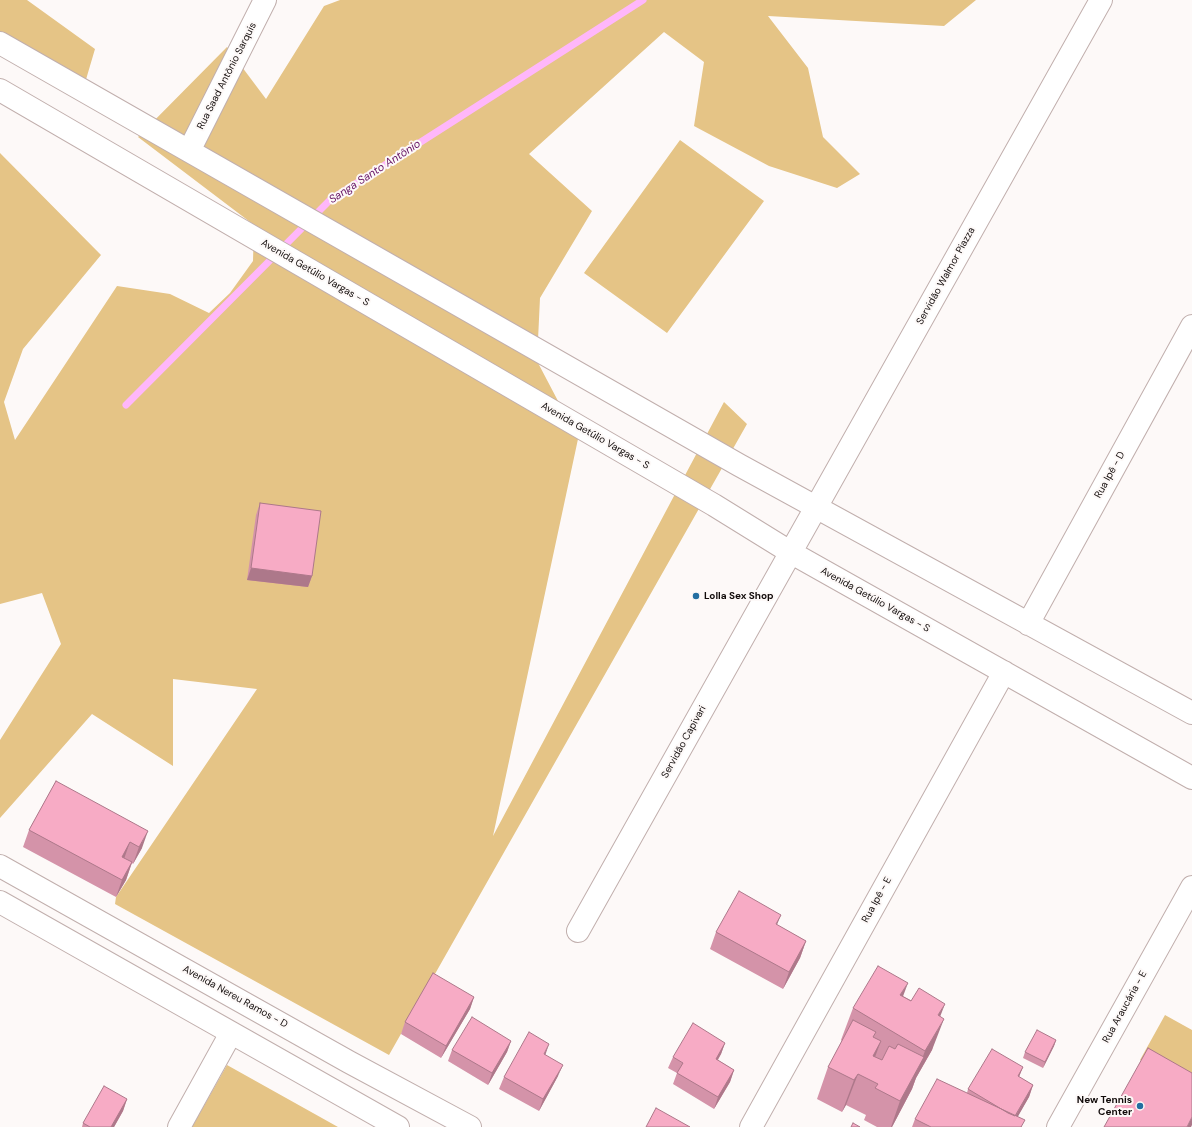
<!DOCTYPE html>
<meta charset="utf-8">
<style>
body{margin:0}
canvas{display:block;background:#fdf9f8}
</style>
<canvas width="1192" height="1127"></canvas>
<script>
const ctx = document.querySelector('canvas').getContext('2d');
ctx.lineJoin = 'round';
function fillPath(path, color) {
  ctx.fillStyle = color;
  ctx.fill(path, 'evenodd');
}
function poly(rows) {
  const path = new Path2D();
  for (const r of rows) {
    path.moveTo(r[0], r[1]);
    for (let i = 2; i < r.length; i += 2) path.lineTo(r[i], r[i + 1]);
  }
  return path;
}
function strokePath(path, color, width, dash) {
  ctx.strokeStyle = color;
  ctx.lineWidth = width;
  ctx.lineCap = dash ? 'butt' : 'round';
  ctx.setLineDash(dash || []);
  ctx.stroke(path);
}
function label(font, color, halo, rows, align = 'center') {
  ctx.font = font + ' "DM Sans",sans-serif';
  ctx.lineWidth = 4;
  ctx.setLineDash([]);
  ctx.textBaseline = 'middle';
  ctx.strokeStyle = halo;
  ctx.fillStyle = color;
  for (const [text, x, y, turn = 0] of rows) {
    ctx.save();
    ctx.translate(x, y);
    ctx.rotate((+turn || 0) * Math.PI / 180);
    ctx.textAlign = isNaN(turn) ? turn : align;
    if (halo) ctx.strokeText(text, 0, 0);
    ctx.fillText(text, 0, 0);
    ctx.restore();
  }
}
fillPath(poly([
 [0,0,27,0,95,49,82,93,0,52],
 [340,0,976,0,944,26,768,16,808,68,823,137,860,174,837,188,769,166,694,126,704,62,664,32,529,154,592,211,540,298,537,361,578,439,493,836,724,402,747,424,389,1055,115,904,116,897,257,689,173,679,173,766,92,714,0,818,0,740,61,644,42,593,0,604,0,153,101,255,23,349,4,402,15,440,117,286,170,294,209,313,230,293,253,261,254,225,138,137,227,47,266,99,324,6],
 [680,140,764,201,667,333,584,273],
 [1165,1015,1192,1030,1192,1089,1140,1060],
 [227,1065,338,1127,192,1127]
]), '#e5c486');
strokePath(poly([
 [126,405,330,200,643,0]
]), '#ffb7fa', 7);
const minor = poly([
 [0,43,739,465,1192,713],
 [0,90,714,505,790,552,1192,778],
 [189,151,265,0],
 [1028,624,1192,326],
 [0,866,349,1062,470,1127],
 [0,902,398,1127],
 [578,931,1101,0],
 [179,1127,231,1033],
 [751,1127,1004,672],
 [1058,1127,1192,887]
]);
strokePath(minor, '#c1afad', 24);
strokePath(minor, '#fff', 22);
fillPath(poly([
 [260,503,312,576,308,587,247,580,256,515],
 [56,781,142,848,133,864,132,863,126,880,116,897,23,847,29,830],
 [777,925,806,941,800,958,783,989,710,949,716,932],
 [903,996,940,1016,932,1050,916,1078,912,1089,892,1127,877,1127,864,1120,866,1115,846,1105,842,1112,817,1099,828,1067,842,1041,841,1040,853,1008],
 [474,997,470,1009,441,1058,401,1034,405,1022],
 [1056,1040,1054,1046,1043,1068,1023,1058,1025,1052],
 [511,1041,507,1052,488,1085,448,1061,452,1050],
 [725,1043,721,1054,718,1060,734,1070,730,1082,714,1109,673,1084,677,1073,668,1068,673,1057],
 [545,1055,558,1076,539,1111,499,1089,504,1077],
 [1023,1067,1019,1077,1033,1085,1029,1097,1017,1117,1022,1127,912,1127,915,1119,967,1093,968,1089],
 [127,1099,123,1111,114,1127,82,1127,83,1123]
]), '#d493a9');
fillPath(poly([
 [251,568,312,576,308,587,247,580],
 [148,831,142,848,133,864,139,847],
 [130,842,124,859,122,857],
 [132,862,126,880,116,897,122,880],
 [781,915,774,932,776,924],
 [806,941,800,958,783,989,789,972],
 [908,983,896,1015,900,995],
 [474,997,470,1009,441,1058,446,1046],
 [945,1004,933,1035,938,1015],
 [944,1019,932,1050,916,1078,912,1089,892,1127,891,1127,900,1101,920,1064,925,1051],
 [1056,1040,1054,1046,1043,1068,1045,1062],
 [511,1041,507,1052,488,1085,492,1073],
 [881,1041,869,1073,873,1056],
 [725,1043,721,1054,711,1070,716,1059],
 [549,1044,545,1056,544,1054],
 [563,1065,558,1076,539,1111,543,1099],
 [1023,1067,1018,1079,1018,1076],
 [734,1070,730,1082,714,1109,718,1097],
 [858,1074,846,1105,842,1112,854,1080],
 [1033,1085,1029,1097,1012,1127,1015,1117],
 [127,1099,123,1111,114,1127,111,1127],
 [1192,1117,1192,1125,1191,1127,1187,1127]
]), '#ad788a');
const building = poly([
 [260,503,321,511,312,576,251,568,260,503],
 [56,781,148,831,139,847,130,842,122,857,132,862,122,880,29,830,56,781],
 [739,891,781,915,776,924,806,941,789,972,716,932,739,891],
 [878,966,908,983,900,995,911,1001,919,988,945,1004,938,1015,944,1019,925,1051,853,1008,878,966],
 [433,973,474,997,446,1046,405,1022,433,973],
 [472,1017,511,1041,492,1073,452,1050,472,1017],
 [853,1020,876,1032,873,1037,881,1041,873,1056,882,1060,889,1046,895,1049,898,1044,924,1057,900,1101,875,1088,878,1084,858,1074,854,1080,828,1067,853,1020],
 [693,1023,725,1043,716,1059,734,1070,718,1097,677,1073,683,1063,673,1057,693,1023],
 [1037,1030,1056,1040,1045,1062,1025,1052,1037,1030],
 [529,1032,549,1044,544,1054,563,1065,543,1099,504,1077,529,1032],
 [1148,1048,1192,1073,1192,1117,1187,1127,1104,1127,1148,1048],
 [992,1049,1023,1067,1018,1076,1033,1085,1015,1116,1008,1113,968,1089,992,1049],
 [937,1079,1025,1120,1021,1127,931,1127,915,1119,937,1079],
 [104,1086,127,1099,111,1127,90,1127,83,1123,104,1086],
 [656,1108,690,1127,646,1127,656,1108],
 [853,1123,860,1127,851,1127,853,1123]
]);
fillPath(building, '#f7abc5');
strokePath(building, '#ad788a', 1);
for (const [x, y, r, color] of [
 [696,596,4,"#236ea1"],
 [1140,1106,4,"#236ea1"]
]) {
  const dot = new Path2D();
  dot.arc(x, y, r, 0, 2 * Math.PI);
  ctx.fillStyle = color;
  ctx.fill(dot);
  strokePath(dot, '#fdf9f8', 1.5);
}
label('10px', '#120c0b', '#fdf9f8', [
 ["Rua Saad Antônio Sarquis",227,76,-63],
 ["Avenida Getúlio Vargas - S",315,273,30],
 ["Servidão Walmor Piazza",946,276,-61],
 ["Avenida Getúlio Vargas - S",595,436,30],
 ["Rua Ipê - D",1110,475,-61],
 ["Avenida Getúlio Vargas - S",875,600,29],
 ["Servidão Capivari",684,742,-61],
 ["Rua Ipê - E",877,900,-61],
 ["Avenida Nereu Ramos - D",235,997,29],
 ["Rua Araucária - E",1125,1007,-61]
]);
label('bold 10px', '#120c0b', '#fdf9f8', [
 ["Lolla Sex Shop",704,596],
 ["New Tennis",1132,1100,"right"],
 ["Center",1132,1112,"right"]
], 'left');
label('italic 11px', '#641063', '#fdf9f8', [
 ["Sanga Santo Antônio",375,172,-33]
]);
</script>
